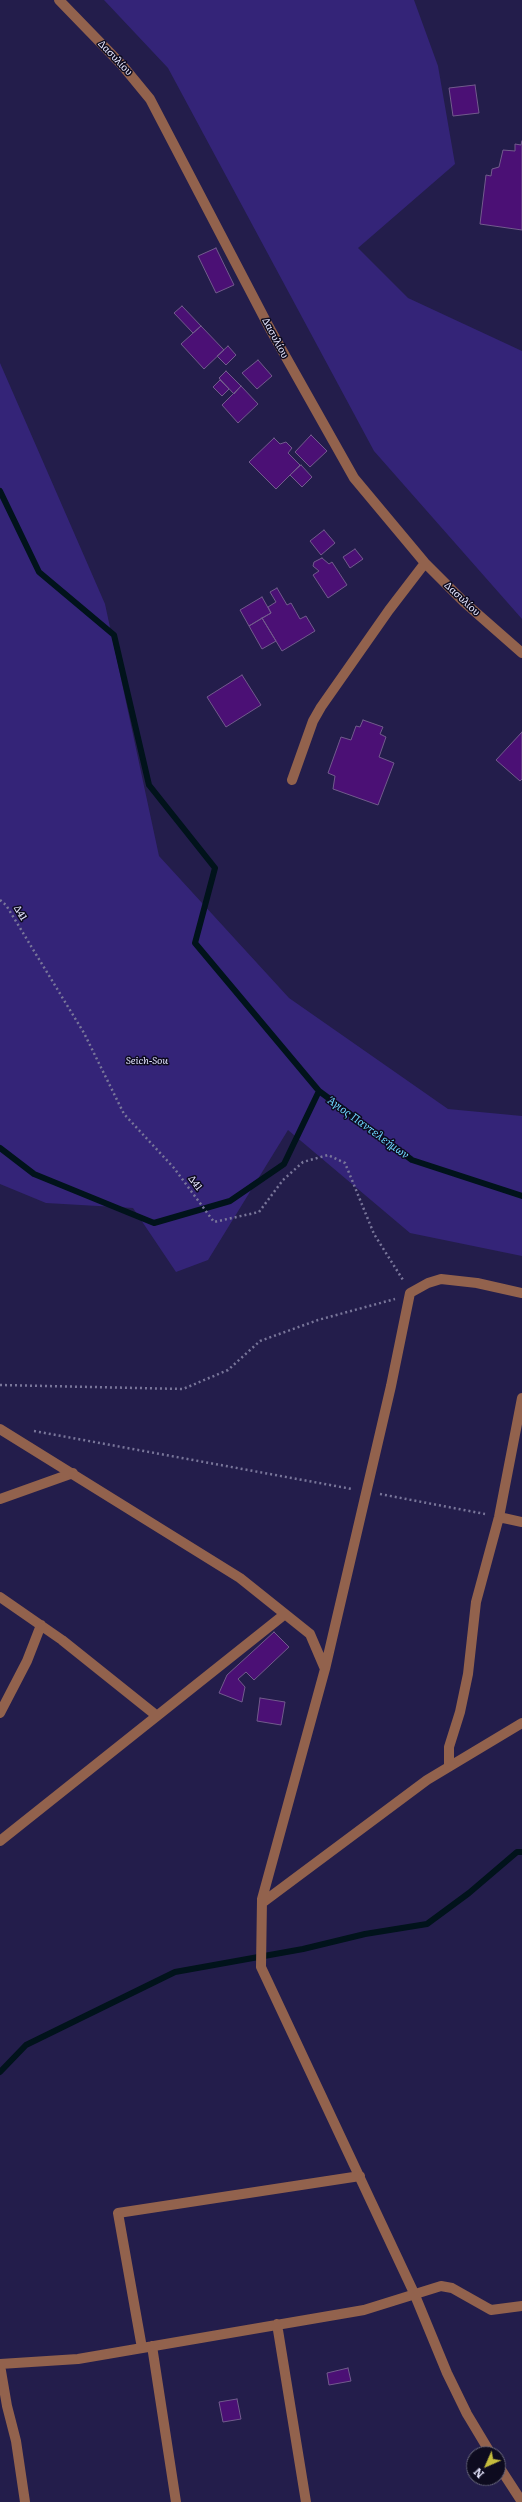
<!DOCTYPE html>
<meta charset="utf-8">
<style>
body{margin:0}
#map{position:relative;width:522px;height:2502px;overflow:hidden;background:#231d4b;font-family:Literata,serif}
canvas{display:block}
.north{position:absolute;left:466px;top:2446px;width:40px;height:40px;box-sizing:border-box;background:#0d0b1f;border:1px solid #646378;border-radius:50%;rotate:225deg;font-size:11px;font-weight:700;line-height:16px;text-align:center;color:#e6e6fe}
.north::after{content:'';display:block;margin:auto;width:14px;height:18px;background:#c5bc3d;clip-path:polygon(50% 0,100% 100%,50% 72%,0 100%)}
</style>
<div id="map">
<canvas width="522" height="2502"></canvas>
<div class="north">N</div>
</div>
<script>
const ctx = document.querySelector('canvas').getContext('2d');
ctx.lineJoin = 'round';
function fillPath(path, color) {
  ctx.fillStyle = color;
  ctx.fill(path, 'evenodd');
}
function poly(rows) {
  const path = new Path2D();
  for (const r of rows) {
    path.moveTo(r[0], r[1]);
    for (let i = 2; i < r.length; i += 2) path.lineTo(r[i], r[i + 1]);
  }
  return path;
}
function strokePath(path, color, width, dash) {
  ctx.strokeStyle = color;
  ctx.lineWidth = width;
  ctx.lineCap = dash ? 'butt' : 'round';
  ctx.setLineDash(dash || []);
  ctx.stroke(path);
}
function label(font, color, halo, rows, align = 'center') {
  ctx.font = font + ' Literata,serif';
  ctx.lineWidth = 3;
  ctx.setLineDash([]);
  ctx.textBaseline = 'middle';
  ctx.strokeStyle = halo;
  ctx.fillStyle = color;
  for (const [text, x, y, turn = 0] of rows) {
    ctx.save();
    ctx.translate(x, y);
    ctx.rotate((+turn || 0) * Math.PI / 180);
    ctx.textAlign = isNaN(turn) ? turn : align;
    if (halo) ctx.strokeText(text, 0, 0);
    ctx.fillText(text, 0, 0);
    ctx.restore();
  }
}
fillPath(poly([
 [104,0,414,0,438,66,455,164,358,248,408,298,522,351,522,619,374,451,168,68],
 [0,363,105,604,159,856,289,998,448,1109,522,1116,522,1256,410,1233,288,1130,208,1260,176,1272,133,1208,46,1203,0,1184]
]), '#342478');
strokePath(poly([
 [0,491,39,572,114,635,149,785,215,868,195,943,319,1091],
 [0,1148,34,1174,154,1223,230,1201,284,1164,319,1091,412,1160,522,1196],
 [0,2072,26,2045,175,1972,303,1949,365,1934,427,1924,469,1893,517,1852,522,1852]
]), '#01131b', 6);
const building = poly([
 [475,85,479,113,453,116,449,88,475,85],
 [522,141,522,230,480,224,486,175,491,176,492,169,499,167,503,150,515,151,515,144,521,145,522,141],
 [216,248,234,285,216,293,198,256,216,248],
 [182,306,201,326,193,333,174,313,182,306],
 [201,326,224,350,204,369,181,344,201,326],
 [228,346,236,355,226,365,217,356,228,346],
 [258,360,272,376,257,389,242,373,258,360],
 [226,371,241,386,234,394,219,378,226,371],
 [220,380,229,389,222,396,213,387,220,380],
 [241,386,258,404,238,423,222,405,241,386],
 [311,435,327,451,310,467,295,452,311,435],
 [274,438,280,444,286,442,292,448,288,453,300,465,276,489,249,462,274,438],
 [301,465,312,477,302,487,290,475,301,465],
 [324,530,335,543,321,555,310,541,324,530],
 [355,549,363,559,350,568,343,557,355,549],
 [322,558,329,564,332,562,347,585,328,598,313,575,319,571,313,566,314,562,322,558],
 [277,588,287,605,291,603,300,619,306,616,315,631,282,651,262,618,271,613,268,607,276,602,270,592,277,588],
 [262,597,271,613,249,626,240,610,262,597],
 [262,618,276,641,262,649,249,626,262,618],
 [242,675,261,705,226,727,207,697,242,675],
 [363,720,383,727,380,734,386,737,379,757,394,763,378,805,333,789,335,776,328,773,341,737,351,740,356,726,360,727,363,720],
 [522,732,522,779,520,781,496,760,522,732],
 [274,1632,289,1647,254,1680,246,1672,238,1679,245,1687,242,1702,219,1693,227,1675,274,1632],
 [260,1698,285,1702,281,1725,257,1721,260,1698],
 [348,2368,351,2381,329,2385,327,2373,348,2368],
 [237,2399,241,2419,223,2422,219,2402,237,2399]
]);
fillPath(building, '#4b1075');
strokePath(building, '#725b8d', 1);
strokePath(poly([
 [0,900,6,905,84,1033,124,1114,174,1168,214,1222,259,1212,283,1180,303,1162,328,1155,345,1163,374,1234,403,1280],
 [0,1385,183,1389,228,1370,260,1341,318,1320,395,1299],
 [34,1431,352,1489],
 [380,1494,485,1514]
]), '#79769a', 2.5, [2, 3]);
strokePath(poly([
 [59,0,122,65,150,99,269,327,354,478,425,563,464,602,522,653],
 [292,780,313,721,321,707,389,610,425,563],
 [0,1429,240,1578,310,1634,325,1669],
 [0,1499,73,1473],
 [499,1517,522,1522],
 [0,1597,62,1640,157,1716],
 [0,1713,27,1661,41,1625],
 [449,1766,449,1747,460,1712,468,1674,476,1602,499,1517,522,1398],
 [0,1841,285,1614],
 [262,1903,427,1780,522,1723],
 [277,2324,306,2502],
 [152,2346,176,2502],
 [142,2348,118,2213,360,2176],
 [0,2364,78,2359,364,2310,441,2286,452,2288,491,2310,522,2306],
 [0,2365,7,2406,16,2441,25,2502],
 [491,2454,467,2414,447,2373,414,2293,261,1967,262,1899,325,1669,391,1386,410,1293,428,1283,441,1279,477,1283,522,1293],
 [498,2465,522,2502]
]), '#92624d', 10);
label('10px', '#e6e6fe', '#0d0b1f', [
 ["Δασυλίου",115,58,46],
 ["Δασυλίου",275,338,62],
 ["Δασυλίου",462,599,43],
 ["Δ41",20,913,59],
 ["Δ41",195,1183,53]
]);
label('italic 10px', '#dedffa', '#0d0b1f', [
 ["Seich-Sou",147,1061]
]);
label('italic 11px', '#6dd6fe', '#0d0b1f', [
 ["Άγιος Παντελεήμων",368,1128,36]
]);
</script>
